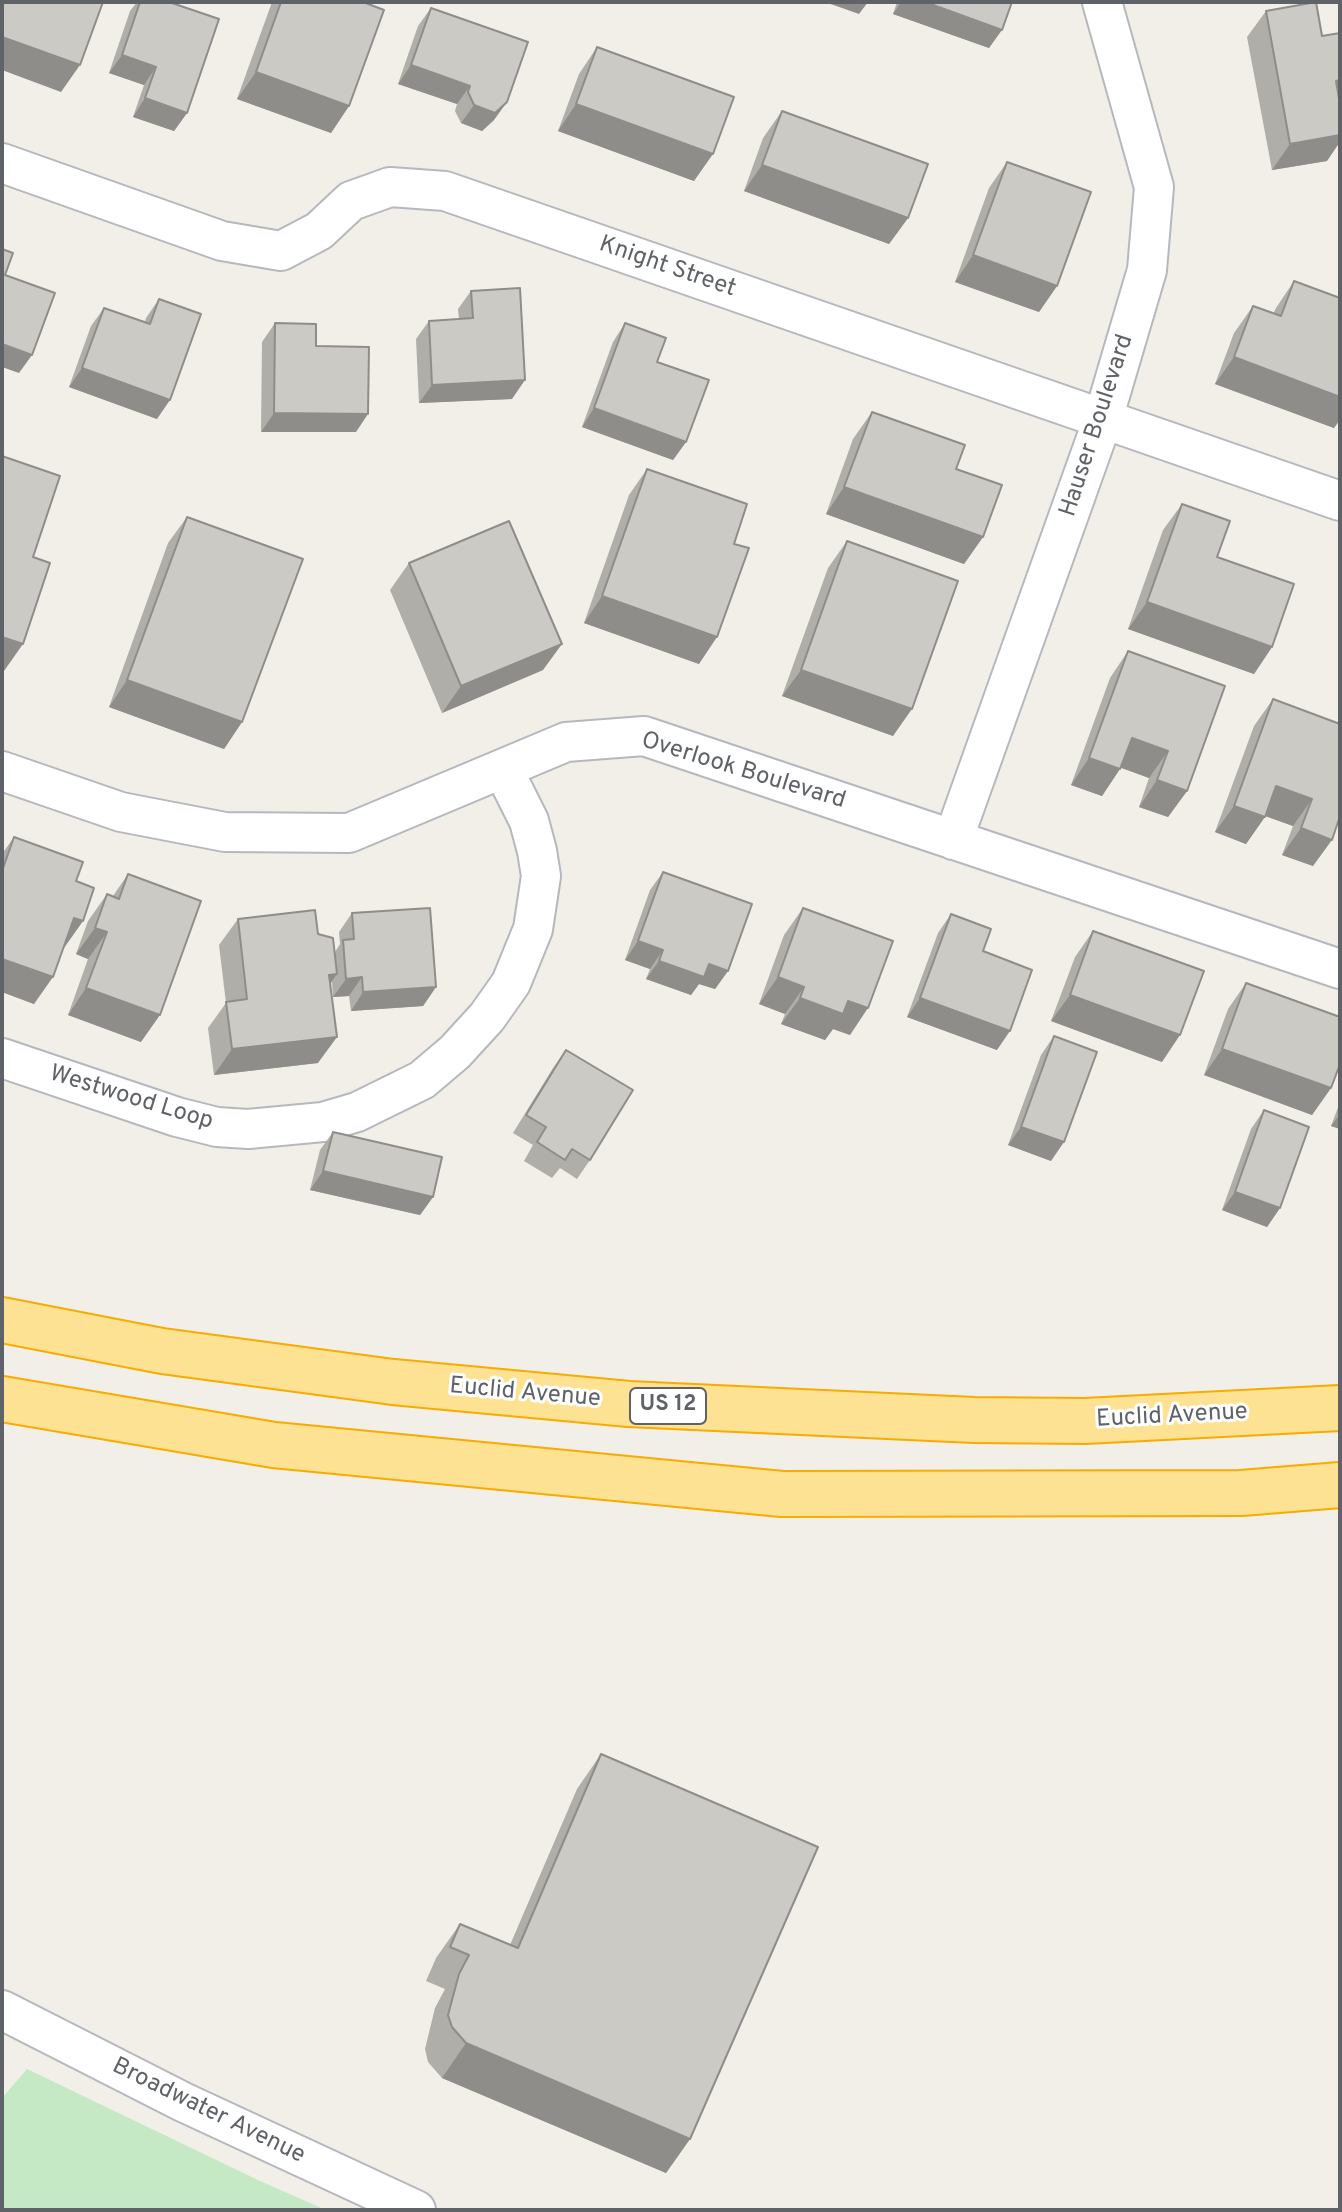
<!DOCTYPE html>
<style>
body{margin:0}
#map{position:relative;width:1342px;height:2212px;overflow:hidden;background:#f1efe8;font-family:Overpass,sans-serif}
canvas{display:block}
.frame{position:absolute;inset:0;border:4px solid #5f6368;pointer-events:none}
</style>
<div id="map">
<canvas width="1342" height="2212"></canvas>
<div class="frame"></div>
</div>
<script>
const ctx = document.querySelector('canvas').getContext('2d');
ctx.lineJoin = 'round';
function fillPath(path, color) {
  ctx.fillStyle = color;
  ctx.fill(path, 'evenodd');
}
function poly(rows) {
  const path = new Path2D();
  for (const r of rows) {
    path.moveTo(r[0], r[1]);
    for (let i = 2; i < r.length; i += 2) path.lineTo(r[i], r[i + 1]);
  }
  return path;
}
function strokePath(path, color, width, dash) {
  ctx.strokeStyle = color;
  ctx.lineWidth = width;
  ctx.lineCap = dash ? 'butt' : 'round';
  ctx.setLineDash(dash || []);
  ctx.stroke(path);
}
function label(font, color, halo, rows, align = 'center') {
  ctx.font = font + ' Overpass,sans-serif';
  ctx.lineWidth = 6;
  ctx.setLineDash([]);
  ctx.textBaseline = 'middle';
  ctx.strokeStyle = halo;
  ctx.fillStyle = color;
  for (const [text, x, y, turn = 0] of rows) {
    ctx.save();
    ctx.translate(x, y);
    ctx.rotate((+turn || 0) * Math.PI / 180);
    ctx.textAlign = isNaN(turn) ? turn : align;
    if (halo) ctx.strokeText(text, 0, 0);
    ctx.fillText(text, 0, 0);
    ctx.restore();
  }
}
fillPath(poly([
 [27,2069,260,2181,326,2210,2,2210,2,2098]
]), '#c5e8c5');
const street = poly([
 [2,163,222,241,281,251,319,231,351,201,390,187,445,191,1340,501],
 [2,771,121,812,225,832,349,833,566,742,644,736,1340,969],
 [953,840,1103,419,1147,270,1154,187,1102,2],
 [2,1058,177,1117,217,1127,248,1129,323,1122,357,1112,422,1080,455,1052,487,1017,511,983,533,929,541,876,537,851,529,821,503,769],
 [2,2010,183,2102,416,2210]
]);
const highway = poly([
 [2,1320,162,1351,393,1382,629,1404,974,1420,1085,1421,1340,1408],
 [2,1399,274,1445,782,1494,1241,1493,1340,1485]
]);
strokePath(street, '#b5b8bc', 42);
strokePath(highway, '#f9ab00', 48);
strokePath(street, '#fff', 38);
strokePath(highway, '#fde293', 44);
fillPath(poly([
 [137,2,169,2,187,113,174,131,133,117,144,85,109,73,130,11],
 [272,2,363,2,349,106,331,133,237,99],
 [897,2,1012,2,989,48,893,14],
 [431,8,494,120,482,131,461,123,455,111,457,104,398,84,418,26],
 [1266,11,1327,161,1272,170,1247,37],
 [597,47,694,181,558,131,579,74],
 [782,111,908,218,889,244,744,191,763,138],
 [1007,162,1057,286,1039,312,955,282,989,188],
 [1294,281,1334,428,1215,384,1234,333,1253,306,1273,314,1276,308],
 [471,291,512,399,419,403,416,339,429,321,459,319,458,309],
 [159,299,157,419,69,387,91,326,104,308,145,322,146,318],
 [275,323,316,346,356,432,261,432,262,342],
 [625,323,657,362,686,442,673,460,582,427,613,342],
 [872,412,956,469,983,537,964,564,826,514,853,439],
 [647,469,734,544,699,664,584,623,629,495],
 [1182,504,1217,557,1272,647,1254,674,1128,629,1163,530],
 [187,517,242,722,224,749,109,707,168,543],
 [847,541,893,736,782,696,828,568],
 [409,563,543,670,442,713,390,590],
 [1128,651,1187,791,1168,817,1139,807,1149,778,1121,767,1102,796,1071,785,1110,678],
 [1273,699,1340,724,1313,866,1282,855,1293,826,1265,816,1246,844,1215,832,1254,726],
 [14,837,76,881,83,921,63,948,34,1004,2,992,2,854],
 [663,872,728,971,715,989,699,984,691,995,646,979,650,969,625,960,650,890],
 [128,874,141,1042,68,1015,88,959,76,954,88,921,107,894,113,896],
 [803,908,850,1035,833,1029,825,1040,781,1024,785,1014,759,1004,784,935],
 [352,913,436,987,423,1006,351,1011,349,996,333,997,332,982,330,984,318,1063,214,1075,208,1028,226,1003,219,945,238,919,318,934,335,952,340,944,339,932],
 [951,914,983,951,997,1050,907,1017,938,933],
 [1093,931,1162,1062,1051,1021,1075,957],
 [1246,983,1331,1088,1312,1115,1204,1075,1228,1009],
 [1054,1036,1051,1161,1008,1145,1041,1055],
 [566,1050,590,1160,577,1179,560,1168,552,1178,524,1161,533,1145,513,1133,553,1068],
 [1340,1102,1340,1129,1331,1126],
 [1264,1110,1280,1208,1267,1227,1222,1210,1251,1129],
 [333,1132,433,1197,420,1215,310,1190,320,1150],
 [601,1754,690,2139,666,2173,442,2078,428,2062,425,2049,435,2008,445,1989,426,1981,436,1958,460,1924,510,1945,577,1789]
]), '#afaea9');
fillPath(poly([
 [825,2,868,2,859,14],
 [901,2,925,2,1002,30,989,48,893,14],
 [2,37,80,65,61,92,2,70],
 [122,55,156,67,144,85,109,73],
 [411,65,470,86,457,104,398,84],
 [256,72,349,106,331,133,237,99],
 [1340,80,1340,104,1336,81],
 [145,98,187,113,174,131,133,117],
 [507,102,494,120,482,131,461,123,474,105],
 [576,104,713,154,694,181,558,131],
 [1340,135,1340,142,1327,161,1272,170,1290,144],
 [762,165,908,218,889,244,744,191],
 [973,255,1057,286,1039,312,955,282],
 [2,344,32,355,19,373,2,367],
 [1234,357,1340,397,1340,420,1334,428,1215,384],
 [82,368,170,400,157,419,69,387],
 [525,380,512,399,419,403,432,385],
 [594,408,686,442,673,460,582,427],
 [274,413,368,414,356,432,261,432],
 [844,487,983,537,964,564,826,514],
 [602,596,717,637,699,664,584,623],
 [1147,602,1272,647,1254,674,1128,629],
 [2,637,23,644,4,671,2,670],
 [562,644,543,670,442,713,461,686],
 [801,670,912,709,893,736,782,696],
 [127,680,242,722,224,749,109,707],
 [1132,738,1168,751,1149,778,1113,765],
 [1089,758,1120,769,1102,796,1071,785],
 [1157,780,1187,791,1168,817,1139,807],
 [1276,786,1312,799,1293,826,1257,813],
 [1234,806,1265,817,1246,844,1215,832],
 [1301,828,1332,840,1313,866,1282,855],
 [74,918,83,921,64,948,55,945],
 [95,928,107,932,88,959,76,954],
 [638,941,663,950,650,969,625,960],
 [2,959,53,977,34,1004,2,992],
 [659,961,709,964,728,971,715,989,699,984,691,995,646,979],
 [337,974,318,1001,329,975],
 [362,977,349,996,333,997,346,979],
 [778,977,804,987,785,1014,759,1004],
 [436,987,423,1006,351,1011,363,992],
 [86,988,160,1015,141,1042,68,1015],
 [1070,995,1180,1035,1162,1062,1051,1021],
 [800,998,848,1001,868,1008,850,1035,833,1029,825,1040,781,1024],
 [920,998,1010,1031,997,1050,907,1017],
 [337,1037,318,1063,214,1075,232,1049],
 [1222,1049,1331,1088,1312,1115,1204,1075],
 [1340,1114,1340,1129,1331,1126],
 [1021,1127,1064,1142,1051,1161,1008,1145],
 [323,1171,433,1197,420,1215,310,1190],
 [1235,1192,1280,1208,1267,1227,1222,1210],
 [466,2043,690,2139,666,2173,442,2078]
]), '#8f8d8a');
const building = poly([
 [2,2,103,2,80,65,2,37,2,2],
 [140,2,169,2,219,19,187,113,145,98,156,67,122,55,140,2],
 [281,2,363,2,384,10,349,106,256,72,281,2],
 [925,2,1012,2,1002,30,925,2],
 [1316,2,1322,36,1340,33,1340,80,1336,81,1340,104,1340,135,1290,144,1266,11,1316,2],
 [431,8,528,42,507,102,495,113,474,105,468,92,470,86,411,65,431,8],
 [597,47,734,97,713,154,576,104,597,47],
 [782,111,928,164,908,218,762,165,782,111],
 [1007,162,1091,192,1057,286,973,255,1007,162],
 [2,249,13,253,5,275,55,293,32,355,2,344,2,249],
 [1294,281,1340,298,1340,397,1234,357,1253,306,1281,316,1294,281],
 [520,288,525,380,432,385,429,321,473,318,471,291,520,288],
 [159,299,201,314,170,400,82,368,104,308,150,324,159,299],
 [275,323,316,324,316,346,369,347,368,414,274,413,275,323],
 [625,323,666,338,657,362,709,380,686,442,594,408,625,323],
 [872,412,965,445,956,469,1002,485,983,537,844,487,872,412],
 [2,456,60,476,33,557,50,563,23,644,2,637,2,456],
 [647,469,747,504,734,544,749,548,717,637,602,596,647,469],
 [1182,504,1230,521,1217,557,1294,584,1272,647,1147,602,1182,504],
 [187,517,303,559,242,722,127,680,187,517],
 [509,521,562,644,461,686,409,563,509,521],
 [847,541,958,581,912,709,801,670,847,541],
 [1128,651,1225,686,1187,791,1157,780,1168,751,1132,738,1120,769,1089,758,1128,651],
 [1273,699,1340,724,1340,816,1332,840,1301,828,1312,799,1276,786,1265,817,1234,806,1273,699],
 [14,837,83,862,76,881,94,888,83,921,74,918,53,977,2,959,2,871,14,837],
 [663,872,752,904,728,971,709,964,704,977,659,961,663,950,638,941,663,872],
 [128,874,201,901,160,1015,86,988,107,932,95,928,107,894,119,899,128,874],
 [430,908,436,987,363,992,362,977,346,979,343,940,354,939,352,913,430,908],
 [803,908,893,941,868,1008,848,1001,843,1014,800,998,804,987,778,977,803,908],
 [315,910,318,934,333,938,337,974,329,975,337,1037,232,1049,226,1002,247,999,238,919,315,910],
 [951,914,991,929,983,951,1032,970,1010,1031,920,998,951,914],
 [1093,931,1204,971,1180,1035,1070,995,1093,931],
 [1246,983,1340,1017,1340,1064,1331,1088,1222,1049,1246,983],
 [1054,1036,1097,1052,1064,1142,1021,1127,1054,1036],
 [566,1050,633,1090,590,1160,572,1149,565,1160,537,1142,546,1127,526,1115,566,1050],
 [1264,1110,1309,1127,1280,1208,1235,1192,1264,1110],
 [333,1132,442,1157,433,1197,323,1171,333,1132],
 [601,1754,818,1847,690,2139,466,2043,452,2027,448,2015,459,1974,469,1955,450,1947,460,1924,518,1948,601,1754]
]);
fillPath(building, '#cccac5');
strokePath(building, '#8f8d8a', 2);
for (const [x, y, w] of [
 [668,1406,76]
]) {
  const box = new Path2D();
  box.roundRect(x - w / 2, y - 18, w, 36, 6);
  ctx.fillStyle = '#fff';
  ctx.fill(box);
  strokePath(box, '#5f6368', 2);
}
label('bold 22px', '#5f6368', null, [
 ["US 12",668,1406]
]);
label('24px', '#5f6368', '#fff', [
 ["Knight Street",667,268,19],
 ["Hauser Boulevard",1098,426,-72],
 ["Overlook Boulevard",743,772,17],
 ["Westwood Loop",131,1099,17],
 ["Euclid Avenue",525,1394,5],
 ["Euclid Avenue",1172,1417,-3],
 ["Broadwater Avenue",208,2112,26]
]);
</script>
